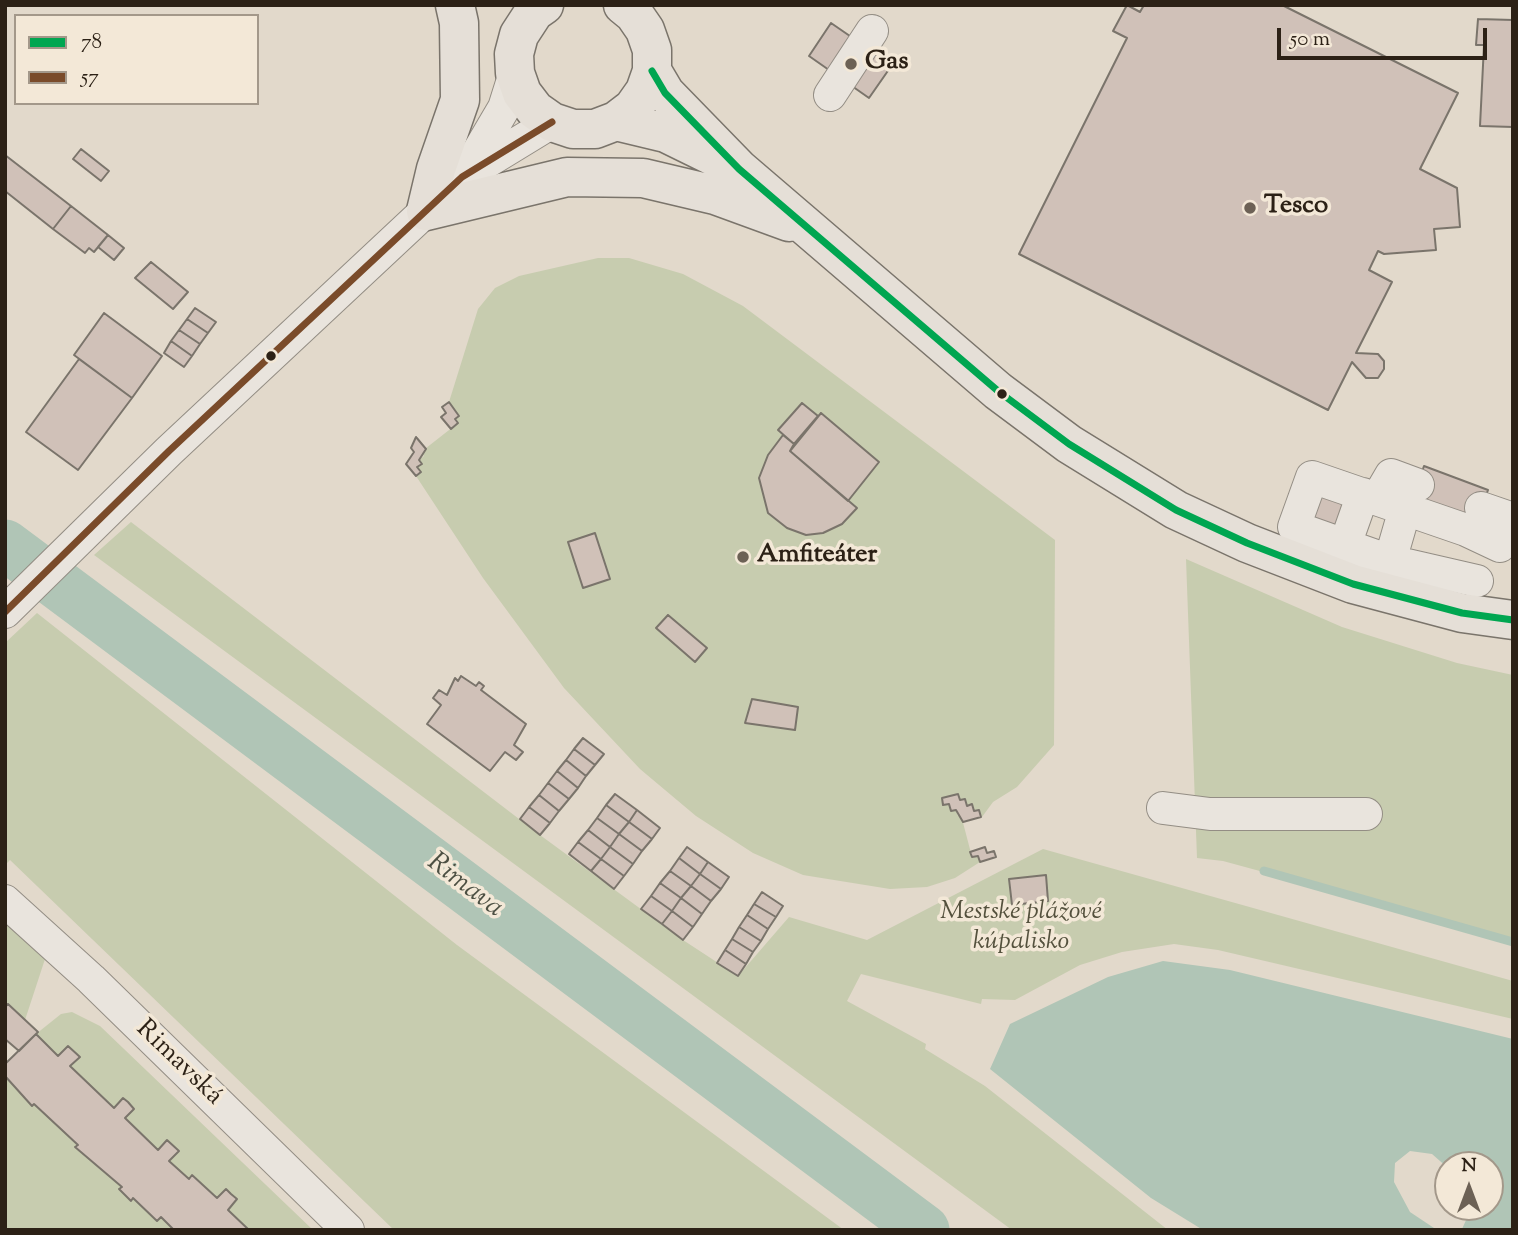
<!DOCTYPE html>
<meta charset="utf-8">
<style>
body{margin:0}
#map{position:relative;width:1518px;height:1235px;overflow:hidden;background:#e2d9cb;font-family:"Sorts Mill Goudy",serif}
canvas{display:block}
.frame{position:absolute;inset:0;border:7px solid #2c2116;pointer-events:none}
.legend{position:absolute;left:14px;top:14px;width:245px;height:91px;box-sizing:border-box;background:#f3e8d7;border:2px solid #a3988a;margin:0;padding:9px 12px;list-style:none;font-size:21px;color:#2c2116}
.legend li{display:flex;align-items:center;gap:14px;height:35px}
.legend b{width:35px;border:2px solid #a3988a}
.north{position:absolute;left:1434px;top:1151px;width:70px;height:70px;box-sizing:border-box;background:#f3e8d7;border:2px solid #a3988a;border-radius:50%;rotate:0deg;font-size:19px;font-weight:700;line-height:28px;text-align:center;color:#2c2116}
.north::after{content:'';display:block;margin:auto;width:24px;height:32px;background:#6c6155;clip-path:polygon(50% 0,100% 100%,50% 72%,0 100%)}
.scale{position:absolute;left:1277px;top:28px;width:210px;height:32px;box-sizing:border-box;border:4px solid #2c2116;border-top:0;padding-left:9px;font-size:21px;line-height:24px;white-space:nowrap;color:#2c2116;-webkit-text-stroke:5px #f3e8d7;paint-order:stroke}
</style>
<div id="map">
<canvas width="1518" height="1235"></canvas>
<div class="frame"></div>
<ul class="legend">
<li><b style="height:9px;background:#00a651"></b>78</li>
<li><b style="height:9px;background:#7a4b2a"></b>57</li>
</ul>
<div class="north">N</div>
<div class="scale">50 m</div>
</div>
<script>
const ctx = document.querySelector('canvas').getContext('2d');
ctx.lineJoin = 'round';
function fillPath(path, color) {
  ctx.fillStyle = color;
  ctx.fill(path, 'evenodd');
}
function poly(rows) {
  const path = new Path2D();
  for (const r of rows) {
    path.moveTo(r[0], r[1]);
    for (let i = 2; i < r.length; i += 2) path.lineTo(r[i], r[i + 1]);
  }
  return path;
}
function strokePath(path, color, width, dash) {
  ctx.strokeStyle = color;
  ctx.lineWidth = width;
  ctx.lineCap = dash ? 'butt' : 'round';
  ctx.setLineDash(dash || []);
  ctx.stroke(path);
}
function label(font, color, halo, rows, align = 'center') {
  ctx.font = font + ' "Sorts Mill Goudy",serif';
  ctx.lineWidth = 7;
  ctx.setLineDash([]);
  ctx.textBaseline = 'middle';
  ctx.strokeStyle = halo;
  ctx.fillStyle = color;
  for (const [text, x, y, turn = 0] of rows) {
    ctx.save();
    ctx.translate(x, y);
    ctx.rotate((+turn || 0) * Math.PI / 180);
    ctx.textAlign = isNaN(turn) ? turn : align;
    if (halo) ctx.strokeText(text, 0, 0);
    ctx.fillText(text, 0, 0);
    ctx.restore();
  }
}
fillPath(poly([
 [598,258,629,258,683,274,743,306,1055,540,1054,745,1017,787,993,802,982,817,979,810,974,811,972,805,967,806,965,799,960,800,958,794,942,798,943,805,949,804,951,811,956,810,958,816,961,815,972,857,978,856,980,862,955,878,927,887,890,889,803,875,753,853,696,816,640,769,564,688,483,578,416,476,421,472,417,467,422,464,419,460,424,456,421,452,458,423,455,419,459,416,449,402,478,309,495,288,519,276],
 [131,522,540,835,683,940,738,976,789,917,867,940,1043,849,1513,981,1513,1019,1218,950,1174,944,1122,952,1080,965,1015,1000,982,999,981,1004,861,974,847,1001,926,1044,925,1049,985,1086,1168,1230,1012,1230,94,555],
 [1186,559,1342,627,1457,663,1513,675,1513,940,1223,861,1197,858],
 [37,613,457,945,844,1230,394,1230,10,860,5,865,5,643],
 [5,913,46,956,25,1020,9,1004,5,1007],
 [72,1012,100,1026,313,1230,249,1230,228,1210,237,1200,226,1189,217,1198,193,1175,189,1179,169,1161,179,1151,167,1140,158,1150,125,1118,134,1109,128,1102,123,1098,114,1108,70,1066,79,1057,68,1046,58,1056,36,1034,61,1014],
 [5,1076,32,1106,34,1104,78,1145,76,1148,122,1187,131,1200,133,1198,157,1221,161,1217,174,1230,5,1230]
]), '#c7ccaf');
fillPath(poly([
 [1163,961,1230,970,1513,1039,1513,1230,1439,1230,1462,1229,1472,1207,1490,1207,1490,1165,1448,1165,1448,1168,1432,1154,1410,1151,1395,1163,1394,1182,1410,1212,1437,1230,1203,1230,1151,1198,990,1069,1010,1024,1108,977]
]), '#b0c5b6');
strokePath(poly([
 [5,554,15,553],
 [1264,871,1513,942]
]), '#b0c5b6', 9);
strokePath(poly([
 [5,545,924,1230]
]), '#b0c5b6', 51);
const building = poly([
 [1127,5,1140,12,1144,5,1282,5,1458,93,1420,169,1457,188,1460,227,1434,229,1436,250,1384,254,1378,251,1369,270,1392,282,1356,353,1378,354,1384,361,1384,369,1378,378,1366,378,1352,362,1328,410,1019,254,1127,38,1113,31,1127,5],
 [1478,19,1513,20,1513,127,1480,126,1484,45,1476,45,1478,19],
 [831,23,892,65,869,98,809,56,831,23],
 [81,149,109,171,101,181,73,159,81,149],
 [5,155,71,206,53,229,5,191,5,155],
 [71,206,108,235,94,252,89,248,85,253,53,229,71,206],
 [108,235,124,248,114,260,98,247,108,235],
 [151,262,188,292,173,309,135,278,151,262],
 [195,308,216,322,208,333,187,319,195,308],
 [104,313,162,356,132,398,74,355,104,313],
 [187,319,208,333,200,344,179,330,187,319],
 [179,330,200,344,192,356,171,341,179,330],
 [171,341,192,356,184,367,164,353,171,341],
 [79,359,132,398,78,470,26,432,79,359],
 [449,402,459,416,455,419,458,423,451,429,441,417,446,413,442,407,449,402],
 [802,403,818,416,794,444,778,430,802,403],
 [821,413,879,462,848,501,790,451,821,413],
 [783,435,794,444,790,451,857,508,842,524,823,533,806,535,787,528,768,513,759,478,768,455,783,435],
 [416,437,426,449,419,460,422,464,417,467,421,472,416,476,406,464,414,452,411,448,416,437],
 [1424,466,1488,490,1477,520,1413,497,1424,466],
 [1298,484,1372,510,1363,537,1288,511,1298,484],
 [595,533,610,579,583,588,568,542,595,533],
 [668,615,707,648,695,662,656,628,668,615],
 [461,676,476,686,479,682,484,686,481,690,526,724,514,745,523,752,516,760,505,752,490,771,427,724,441,705,433,698,439,690,447,695,455,678,458,681,461,676],
 [752,699,798,707,795,730,745,723,752,699],
 [583,738,604,754,595,765,574,749,583,738],
 [574,749,595,765,586,776,566,760,574,749],
 [566,760,586,776,578,788,557,771,566,760],
 [557,771,578,788,569,799,548,783,557,771],
 [548,783,569,799,559,811,539,795,548,783],
 [615,794,637,810,629,822,606,805,615,794],
 [958,794,960,800,965,799,967,806,972,804,974,811,979,810,981,817,963,822,956,810,951,811,949,804,943,805,942,798,958,794],
 [539,795,559,811,550,823,529,807,539,795],
 [606,805,629,822,619,834,597,818,606,805],
 [529,807,550,823,540,835,520,819,529,807],
 [637,810,660,828,652,839,629,822,637,810],
 [597,818,619,834,610,847,588,830,597,818],
 [629,822,652,839,642,851,619,834,629,822],
 [588,830,610,847,601,859,578,842,588,830],
 [619,834,642,851,633,864,610,847,619,834],
 [578,842,601,859,591,871,569,854,578,842],
 [610,847,633,864,624,876,601,859,610,847],
 [687,847,708,862,700,874,679,858,687,847],
 [985,847,987,853,994,851,996,857,980,862,978,856,972,857,970,852,985,847],
 [679,858,700,874,691,886,670,871,679,858],
 [601,859,624,876,614,889,591,871,601,859],
 [708,862,729,877,721,889,700,874,708,862],
 [670,871,691,886,681,898,660,883,670,871],
 [700,874,721,889,711,901,691,886,700,874],
 [1046,875,1048,901,1012,905,1009,879,1046,875],
 [660,883,681,898,672,911,651,896,660,883],
 [691,886,711,901,702,914,681,898,691,886],
 [762,892,783,906,776,917,754,904,762,892],
 [651,896,672,911,662,924,641,909,651,896],
 [681,898,702,914,693,927,672,911,681,898],
 [754,904,776,917,768,929,747,915,754,904],
 [672,911,693,927,683,940,662,924,672,911],
 [747,915,768,929,761,941,739,927,747,915],
 [739,927,761,941,753,952,732,939,739,927],
 [732,939,753,952,746,964,725,950,732,939],
 [725,950,746,964,738,976,717,963,725,950],
 [8,1004,38,1032,19,1051,5,1039,5,1007,8,1004],
 [36,1034,58,1056,68,1046,80,1057,70,1066,114,1108,123,1098,128,1102,134,1109,125,1118,158,1150,167,1140,179,1151,169,1161,189,1179,192,1175,217,1198,226,1189,231,1194,237,1199,228,1210,249,1230,174,1230,161,1217,157,1221,133,1198,131,1201,119,1189,122,1187,75,1147,78,1145,34,1104,32,1106,5,1076,5,1064,36,1034]
]);
fillPath(building, '#d0c1b8');
strokePath(building, '#7a746b', 2);
const minor = poly([
 [830,95,872,31],
 [468,169,504,108,515,73],
 [1377,499,1391,475,1418,485],
 [1481,508,1513,519],
 [1345,545,1363,494],
 [1390,561,1405,509],
 [1477,581,1390,561,1294,527,1312,477,1466,530,1500,546],
 [5,612,169,451,462,177,552,122],
 [1163,808,1210,814,1366,814],
 [5,901,91,979,348,1230]
]);
const major = poly([
 [455,5,459,23,460,100,436,169,426,211,567,177,643,178,715,195,789,222],
 [544,5,534,12,519,35,514,54,515,73,522,93,535,110,552,122,573,129,595,129,616,121,633,108,645,91,652,71,652,50,645,30,634,14,623,5],
 [652,71,665,93,739,169,998,391,1069,444,1176,510,1247,543,1353,584,1462,613,1513,620],
 [616,121,666,133,719,159]
]);
strokePath(minor, '#938d84', 34);
strokePath(major, '#7a746b', 41);
strokePath(minor, '#e9e4dd', 32);
strokePath(major, '#e5dfd7', 38);
strokePath(poly([
 [652,71,665,93,739,169,998,391,1069,444,1176,510,1247,543,1353,584,1462,613,1513,620]
]), '#00a651', 7);
strokePath(poly([
 [5,612,169,451,462,177,552,122]
]), '#7a4b2a', 7);
for (const [x, y, r, color] of [
 [851,64,7,"#6c6155"],
 [1250,208,7,"#6c6155"],
 [271,356,6,"#2c2116"],
 [1002,394,6,"#2c2116"],
 [743,557,7,"#6c6155"]
]) {
  const dot = new Path2D();
  dot.arc(x, y, r, 0, 2 * Math.PI);
  ctx.fillStyle = color;
  ctx.fill(dot);
  strokePath(dot, '#f3e8d7', 2.5);
}
label('bold 26px', '#2c2116', '#f3e8d7', [
 ["Gas",865,64],
 ["Tesco",1264,208],
 ["Amfiteáter",757,557]
], 'left');
label('italic 26px', '#54513d', '#f3e8d7', [
 ["Mestské plážové",1021,914],
 ["kúpalisko",1021,944]
]);
label('26px', '#2c2116', '#f3e8d7', [
 ["Rimavská",178,1064,44]
]);
label('italic 28px', '#4d5043', '#f3e8d7', [
 ["Rimava",464,887,37]
]);
</script>
